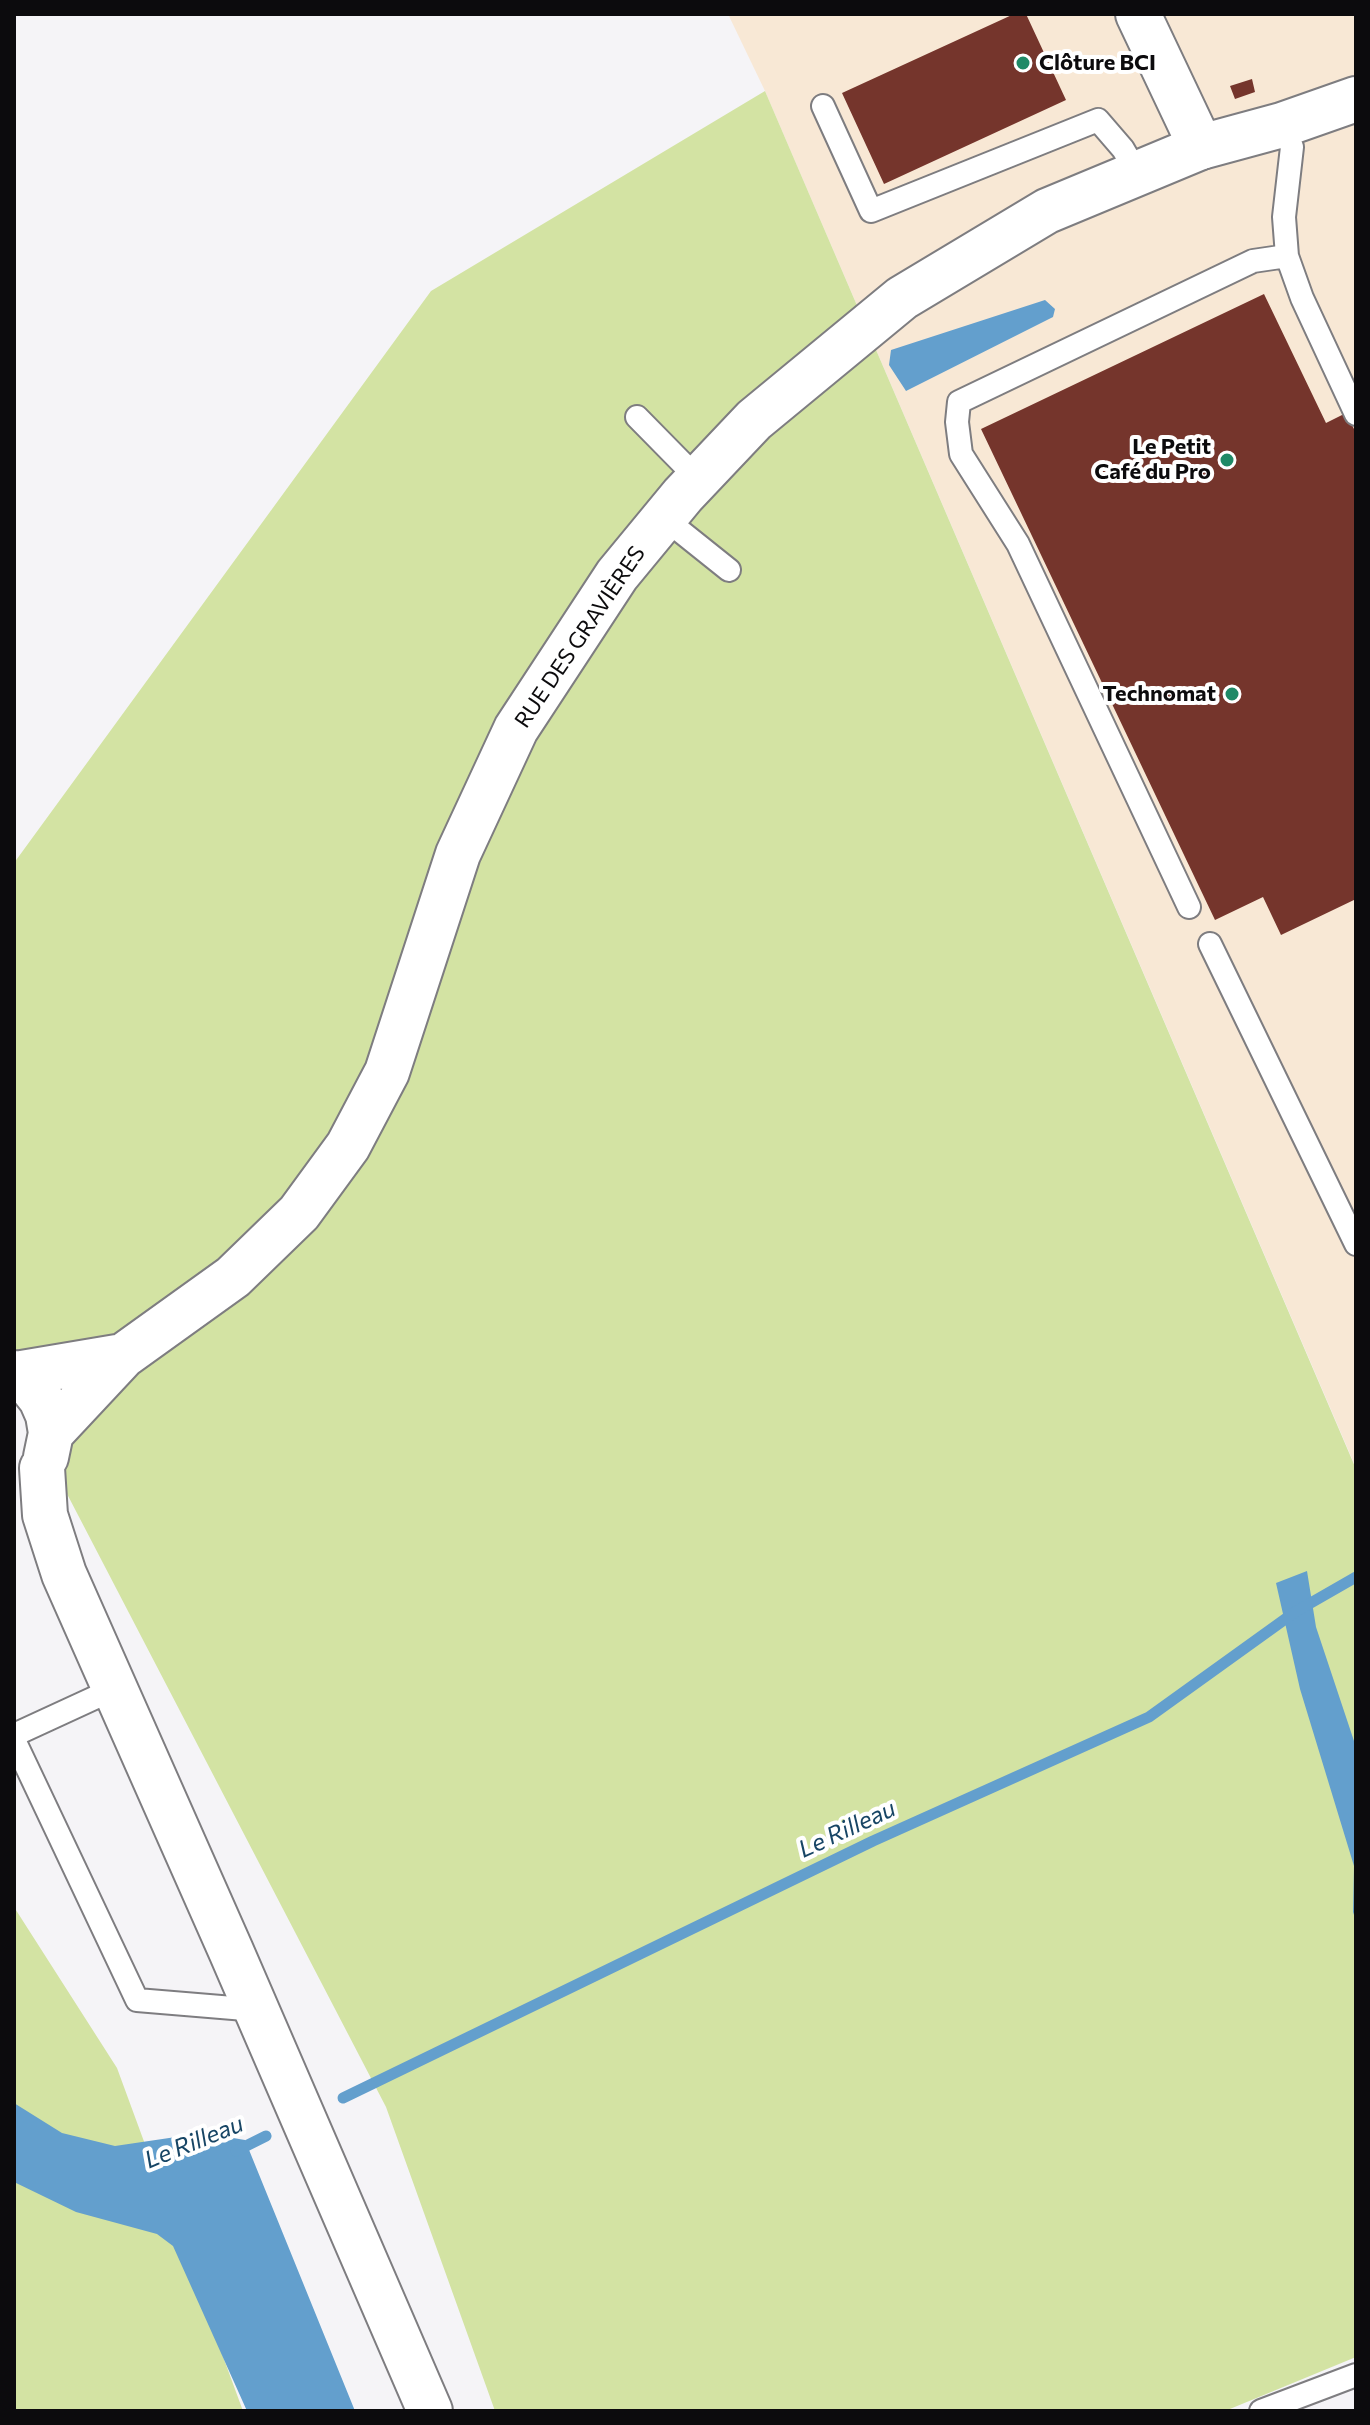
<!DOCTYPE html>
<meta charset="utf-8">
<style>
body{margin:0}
#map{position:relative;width:1370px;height:2425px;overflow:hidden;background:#f5f4f7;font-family:Commissioner,sans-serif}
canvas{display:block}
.frame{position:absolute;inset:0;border:16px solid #0c0b0d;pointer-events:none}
</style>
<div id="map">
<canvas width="1370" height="2425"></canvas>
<div class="frame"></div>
</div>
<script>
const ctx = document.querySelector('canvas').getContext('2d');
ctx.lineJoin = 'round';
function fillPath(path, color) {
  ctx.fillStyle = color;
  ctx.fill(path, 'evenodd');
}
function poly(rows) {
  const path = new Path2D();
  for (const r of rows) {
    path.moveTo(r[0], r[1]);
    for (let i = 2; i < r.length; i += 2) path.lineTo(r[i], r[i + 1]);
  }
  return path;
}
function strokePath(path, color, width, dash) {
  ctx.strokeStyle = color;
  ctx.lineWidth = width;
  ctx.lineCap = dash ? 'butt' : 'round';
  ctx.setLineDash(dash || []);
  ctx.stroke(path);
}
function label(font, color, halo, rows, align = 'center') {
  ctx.font = font + ' Commissioner,sans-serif';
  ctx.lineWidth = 8;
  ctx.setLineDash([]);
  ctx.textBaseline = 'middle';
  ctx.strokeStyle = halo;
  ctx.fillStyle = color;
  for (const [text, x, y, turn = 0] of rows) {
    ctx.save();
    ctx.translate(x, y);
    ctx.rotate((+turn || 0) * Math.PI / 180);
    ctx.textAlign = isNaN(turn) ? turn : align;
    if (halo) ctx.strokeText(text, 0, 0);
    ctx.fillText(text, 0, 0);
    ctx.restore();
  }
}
fillPath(poly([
 [728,14,1356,14,1356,1468,765,91]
]), '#f8e8d5');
fillPath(poly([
 [765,91,1356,1469,1356,2357,1225,2411,495,2411,386,2107,14,1392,14,863,431,291],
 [14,1907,117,2068,243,2411,14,2411]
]), '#d3e3a3');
fillPath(poly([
 [1045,300,1055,309,1053,317,906,391,889,365,891,350],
 [1307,1571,1316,1627,1356,1747,1356,1921,1353,1912,1354,1866,1300,1689,1276,1583],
 [14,2103,62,2133,115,2146,203,2133,245,2140,355,2411,247,2411,173,2246,157,2234,76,2212,14,2182]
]), '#639fcd');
strokePath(poly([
 [343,2098,873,1841,1149,1717,1295,1612,1356,1577],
 [236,2151,266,2136]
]), '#639fcd', 11);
fillPath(poly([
 [1014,14,1026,14,1066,100,884,184,842,93],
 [1252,79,1255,92,1235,99,1230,86],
 [1264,294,1326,423,1346,413,1356,433,1356,899,1281,935,1263,897,1215,920,981,429]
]), '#75352c');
const lane = poly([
 [823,106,871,211,1098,120,1123,149,1137,173],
 [1282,125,1292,147,1284,217,1287,256,1302,298,1356,414],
 [637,417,698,479],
 [664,518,729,570],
 [1189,907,1018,544,961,454,957,422,959,402,1253,261,1287,256],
 [1210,944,1356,1244],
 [14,1735,116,1688],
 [14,1740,137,2000,257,2010],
 [1261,2411,1356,2375]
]);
const street = poly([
 [1138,14,1201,147]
]);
const secondary = poly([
 [14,1373,30,1385,41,1399,48,1415,51,1433,46,1457],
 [16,1374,123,1356],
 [51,1433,123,1356,233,1277,299,1213,348,1146,387,1072,458,854,516,729,617,575,683,495,754,420,902,298,1047,211,1201,147,1282,125,1356,99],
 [42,1468,45,1515,64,1574,231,1951,430,2411]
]);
strokePath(lane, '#7e7d80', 26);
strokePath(street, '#7e7d80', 48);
strokePath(secondary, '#7e7d80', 48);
strokePath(lane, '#fff', 22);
strokePath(street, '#fff', 44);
strokePath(secondary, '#fff', 44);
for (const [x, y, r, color] of [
 [1023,63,8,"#1f8966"],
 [1227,460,8,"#1f8966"],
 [1232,694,8,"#1f8966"]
]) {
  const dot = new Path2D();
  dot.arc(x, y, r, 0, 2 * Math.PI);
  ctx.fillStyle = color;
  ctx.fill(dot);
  strokePath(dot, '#fff', 3);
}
label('bold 22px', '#0c0b0d', '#fff', [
 ["Clôture BCI",1039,63,"left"],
 ["Le Petit",1211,447],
 ["Café du Pro",1211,472],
 ["Technomat",1216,694]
], 'right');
label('22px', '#0c0b0d', '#fff', [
 ["RUE DES GRAVIÈRES",580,637,-56]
]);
label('italic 24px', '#174565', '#fff', [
 ["Le Rilleau",847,1829,-25],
 ["Le Rilleau",194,2142,-22]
]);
</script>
